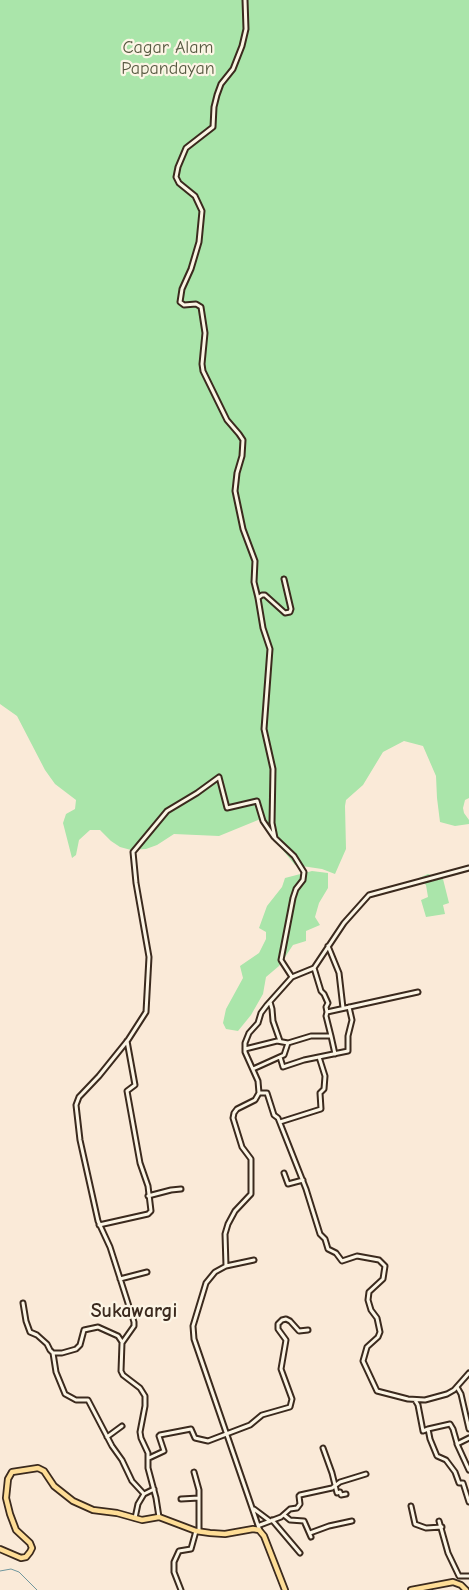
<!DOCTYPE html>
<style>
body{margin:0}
canvas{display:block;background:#faead8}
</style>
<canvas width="469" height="1590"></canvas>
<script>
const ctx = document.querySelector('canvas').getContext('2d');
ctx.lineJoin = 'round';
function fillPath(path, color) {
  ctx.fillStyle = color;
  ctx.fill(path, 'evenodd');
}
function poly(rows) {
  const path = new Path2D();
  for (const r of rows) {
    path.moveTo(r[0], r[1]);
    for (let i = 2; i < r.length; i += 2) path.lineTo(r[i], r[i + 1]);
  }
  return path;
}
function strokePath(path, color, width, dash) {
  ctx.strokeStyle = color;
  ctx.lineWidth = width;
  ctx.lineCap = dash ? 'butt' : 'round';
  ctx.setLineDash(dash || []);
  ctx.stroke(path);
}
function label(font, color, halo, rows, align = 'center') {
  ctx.font = font + ' "Comic Neue",sans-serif';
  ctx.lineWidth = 4.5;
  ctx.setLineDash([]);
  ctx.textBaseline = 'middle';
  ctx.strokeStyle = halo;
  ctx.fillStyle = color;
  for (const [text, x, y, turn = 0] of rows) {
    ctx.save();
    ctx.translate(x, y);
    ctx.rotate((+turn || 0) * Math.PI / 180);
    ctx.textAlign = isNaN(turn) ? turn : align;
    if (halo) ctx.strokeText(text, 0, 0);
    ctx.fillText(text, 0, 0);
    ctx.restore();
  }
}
fillPath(poly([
 [0,0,469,0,469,798,465,800,463,808,464,813,469,820,469,824,455,826,440,822,437,798,436,776,423,746,404,741,383,752,363,785,346,800,345,806,346,849,335,874,322,869,295,865,281,848,263,818,219,836,174,834,157,845,146,849,131,850,120,847,111,841,100,830,90,830,79,840,76,855,72,858,63,823,66,814,75,809,76,800,55,784,45,770,17,716,0,704],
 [312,871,328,873,328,888,319,903,315,917,320,925,306,931,306,941,293,945,279,966,266,977,263,994,251,1015,238,1031,226,1029,223,1023,226,1009,243,978,240,966,259,953,266,939,266,932,259,928,267,906,282,887,285,878],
 [428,874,443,879,449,903,443,905,445,914,426,917,421,900,428,897,426,885,419,878]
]), '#aae5aa');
strokePath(poly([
 [0,1571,11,1569,19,1572,37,1590]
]), '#6f969d', 1);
const minor = poly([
 [245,0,246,29,242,46,233,69,221,84,217,95,214,107,213,127,186,148,178,167,176,177,179,183,195,196,202,211,199,242,191,269,182,289,180,302,184,305,196,304,201,307,205,333,202,364,203,371,227,420,239,434,243,440,242,456,237,473,235,491,243,529,255,561,254,582,258,598,263,628,270,649,264,729,273,769,272,823,275,838,294,856,304,872,303,880,296,889,293,898,281,960,292,977,267,1005,261,1013,258,1023,249,1033,245,1043,245,1052,258,1081,259,1093,255,1100,237,1109,234,1113,233,1118,242,1147,251,1159,251,1194,235,1211,228,1224,225,1234,226,1266,215,1272,206,1283,193,1326,194,1339,260,1531],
 [258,598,262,595,265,595,285,613,290,612,291,609,284,579],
 [328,946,339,973,343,1008],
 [314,968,321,991,324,994,328,1003,326,1007,327,1012],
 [292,977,314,968,344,923,369,895,469,868],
 [270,1002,272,1009,273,1021,280,1041],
 [331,1036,335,1054],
 [245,1049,277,1041,288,1043],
 [280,1057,283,1067,304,1060,348,1051,348,1036,352,1020,349,1007],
 [253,1069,284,1055,288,1043,311,1036,331,1036,326,1016,327,1012,418,992],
 [259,1093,267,1093,274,1115,278,1118,306,1189,320,1234,325,1239,328,1249,336,1253,342,1261,357,1256,379,1260,385,1266,383,1279,369,1292,368,1300,371,1310,377,1318,380,1332,378,1337,367,1347,363,1361,377,1391,408,1399,425,1400,447,1394,454,1390,469,1373],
 [280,1122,321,1109,320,1093,324,1089,325,1076,319,1057],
 [284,1173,288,1184,303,1180],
 [148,1196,171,1190,181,1189],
 [99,1225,148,1214,151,1211,148,1186,140,1163,127,1091,135,1085,127,1041],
 [226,1266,254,1260],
 [120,1279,147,1272],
 [23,1303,26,1321,30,1332,37,1335,47,1344,50,1350,53,1353,56,1372,65,1394,76,1400,88,1400,112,1446,122,1460,132,1481,144,1494,154,1489],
 [53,1353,62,1353,76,1349,80,1345,84,1330,98,1327,118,1336,122,1342],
 [457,1387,461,1394,469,1429],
 [415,1400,418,1405,423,1431,428,1429,430,1439,437,1456,446,1460,455,1472,459,1483,463,1483,469,1502],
 [428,1429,450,1424,453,1429,457,1443],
 [107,1437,122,1426],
 [469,1438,457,1444,469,1470],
 [323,1448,332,1473,337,1493,340,1492,341,1495,346,1494],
 [149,1458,164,1451,159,1436,160,1435,191,1429,195,1438,208,1441,250,1425,262,1415,290,1407,292,1399,281,1369,286,1340,278,1329,278,1324,282,1320,286,1319,290,1321,299,1331,308,1330],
 [194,1472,199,1490,199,1531],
 [181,1499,199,1498],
 [411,1506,415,1524,426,1528,442,1527],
 [254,1509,270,1521],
 [284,1515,290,1520,304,1521,311,1537],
 [159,1517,156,1498,148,1468,148,1453,141,1438,140,1432,145,1406,145,1396,140,1388,123,1375,121,1371,122,1343,134,1326,134,1322,110,1247,98,1221,80,1140,76,1105,79,1097,99,1076,128,1040,146,1012,149,957,136,883,133,852,167,811,197,793,219,777,227,808,257,801,263,821,274,837],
 [135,1518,138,1504,144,1494],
 [272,1520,300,1553],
 [439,1521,448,1553,459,1576,469,1576],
 [260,1525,281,1517,290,1509,297,1508,300,1504,299,1496,300,1495,332,1488,340,1482,366,1474],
 [310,1533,329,1526,352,1521],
 [181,1590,174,1572,174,1562,179,1551,191,1549,196,1531]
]);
const major = poly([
 [0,1549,21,1558,26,1557,30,1552,32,1548,30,1543,16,1530,10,1514,6,1498,8,1479,12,1472,38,1468,44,1471,54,1486,73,1501,93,1510,117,1513,142,1520,159,1517,196,1531,210,1533,225,1534,253,1529,259,1530,264,1536,285,1590],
 [411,1590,453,1582,461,1585,466,1590]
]);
strokePath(minor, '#3b2a1e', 7);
strokePath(major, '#3b2a1e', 8);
strokePath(minor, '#fcf5e5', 3);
strokePath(major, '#fedd96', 4.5);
label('18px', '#575941', '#fcf5e5', [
 ["Cagar Alam",168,48],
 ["Papandayan",168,69]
]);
label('bold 20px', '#3b2a1e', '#fcf5e5', [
 ["Sukawargi",134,1311]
]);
</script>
